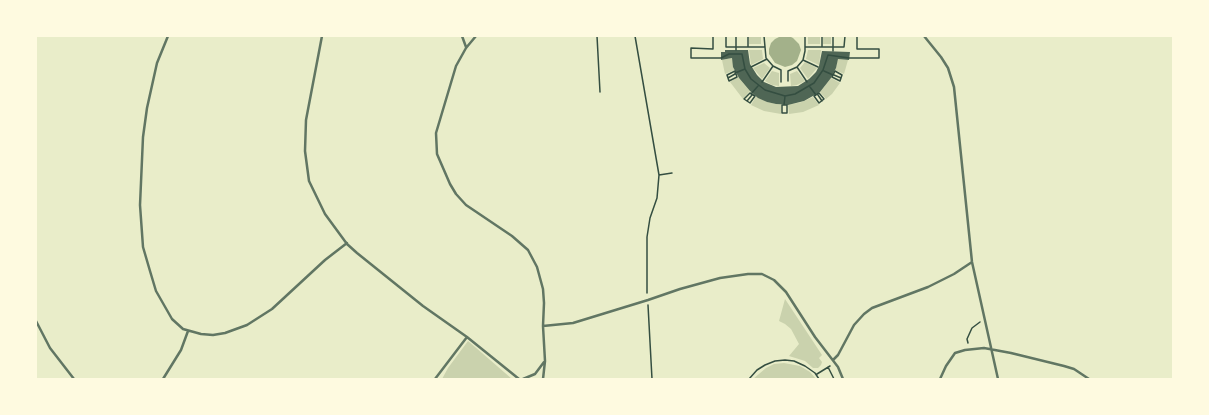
<!DOCTYPE html>
<style>
body{margin:0}
#map{position:relative;width:1209px;height:415px;overflow:hidden;background:#e9edc9;font-family:"IBM Plex Sans",sans-serif}
canvas{display:block}
.frame{position:absolute;inset:0;border:37px solid #fefae0;pointer-events:none}
</style>
<div id="map">
<canvas width="1209" height="415"></canvas>
<div class="frame"></div>
</div>
<script>
const ctx = document.querySelector('canvas').getContext('2d');
ctx.lineJoin = 'round';
function fillPath(path, color) {
  ctx.fillStyle = color;
  ctx.fill(path, 'evenodd');
}
function poly(rows) {
  const path = new Path2D();
  for (const r of rows) {
    path.moveTo(r[0], r[1]);
    for (let i = 2; i < r.length; i += 2) path.lineTo(r[i], r[i + 1]);
  }
  return path;
}
function strokePath(path, color, width, dash) {
  ctx.strokeStyle = color;
  ctx.lineWidth = width;
  ctx.lineCap = dash ? 'butt' : 'round';
  ctx.setLineDash(dash || []);
  ctx.stroke(path);
}
fillPath(poly([
 [749,36,761,36,761,44,749,44],
 [808,36,820,36,820,44,808,44],
 [823,36,831,36,831,44,823,44],
 [749,50,762,50,763,59,751,65],
 [808,50,821,50,819,65,806,59],
 [732,58,735,70,725,74,722,60],
 [838,59,848,60,844,74,835,70],
 [805,62,817,68,808,79,800,68],
 [764,63,770,68,762,79,753,68],
 [772,71,779,73,779,86,772,85,765,81],
 [797,71,805,81,797,85,791,86,790,74],
 [738,77,750,91,743,99,730,82],
 [831,78,840,83,832,94,826,99,820,92],
 [756,96,767,102,781,105,781,114,764,111,751,105],
 [813,97,819,105,803,112,789,114,788,105,802,102],
 [785,299,822,355,819,358,822,362,821,365,818,368,813,368,805,361,789,356,799,344,791,329,785,324,779,321],
 [468,341,482,353,512,379,442,379,448,368],
 [784,363,800,366,810,372,816,379,753,379,766,368,774,364]
]), '#cad2ad');
fillPath(poly([
 [781,36,789,36,793,38,799,44,801,50,797,61,792,65,785,67,785,83,785,67,775,63,769,54,769,49,771,43,775,39]
]), '#a3b18a');
fillPath(poly([
 [725,50,748,50,750,64,757,75,764,82,776,87,798,86,809,79,816,72,819,66,822,51,850,52,849,60,838,59,836,68,831,78,820,92,804,101,788,105,776,104,767,102,758,98,750,91,739,78,733,67,732,58,721,60,721,52,725,52]
]), '#4f6655');
strokePath(poly([
 [597,36,600,92],
 [635,36,659,175,657,198,650,218,647,237,647,293],
 [713,36,713,49,691,48,691,58,721,58,729,54,742,54,745,69,751,79,765,90,785,96,795,94,814,83,823,70,828,55,849,58,879,58,879,49,857,49,857,36],
 [726,36,726,47,764,47],
 [748,36,748,47],
 [764,36,766,58,773,66,781,70,781,82],
 [822,36,822,47],
 [805,47,844,47,845,36],
 [736,50,736,36],
 [833,51,833,36],
 [803,60,818,67],
 [751,67,767,59],
 [797,67,807,82],
 [735,71,737,77,729,81,727,75,735,71],
 [824,71,833,75],
 [835,71,842,75,840,81,832,77,835,71],
 [735,73,745,69],
 [834,75,841,78],
 [728,78,735,74],
 [788,81,788,71,797,67,803,60,805,51,805,36],
 [762,82,773,66],
 [810,87,816,95],
 [750,93,755,96,750,103,744,99,750,93],
 [819,93,824,99,819,103,814,96,819,93],
 [751,94,758,86],
 [818,95,822,101],
 [747,101,752,95],
 [782,105,787,105,787,113,782,113,782,105],
 [784,105,785,96],
 [659,175,672,173],
 [648,305,652,379],
 [968,343,967,339,972,328,980,322],
 [828,367,834,379],
 [817,374,830,366],
 [749,379,757,370,765,365,775,361,785,360,794,361,805,366,815,373,819,379]
]), '#344e41', 1.5);
strokePath(poly([
 [168,36,157,63,147,108,143,137,140,205,143,247,150,271,156,291,172,319,183,329,201,334,213,335,225,333,247,325,272,309,325,260,347,243],
 [322,36,306,120,305,151,309,181,325,214,347,244,357,253,423,306,467,337,519,379],
 [462,36,466,47],
 [476,36,466,48,456,66,436,133,437,154,450,184,456,194,466,205,512,236,528,250,537,267,543,289,544,303,543,326,545,361,543,379],
 [924,36,941,57,948,68,954,87,972,262,998,379],
 [36,321,50,348,74,379],
 [543,326,573,323,648,300,680,289,720,278,748,274,762,274,774,280,786,292,815,337,838,367,843,379],
 [833,360,838,355,854,325,864,314,872,308,928,287,954,274,972,262],
 [163,379,181,350,188,331],
 [435,379,467,337],
 [523,379,535,374,544,362],
 [940,379,946,366,955,353,965,350,984,348,1011,353,1064,366,1074,369,1089,379]
]), '#617663', 2.5);
</script>
